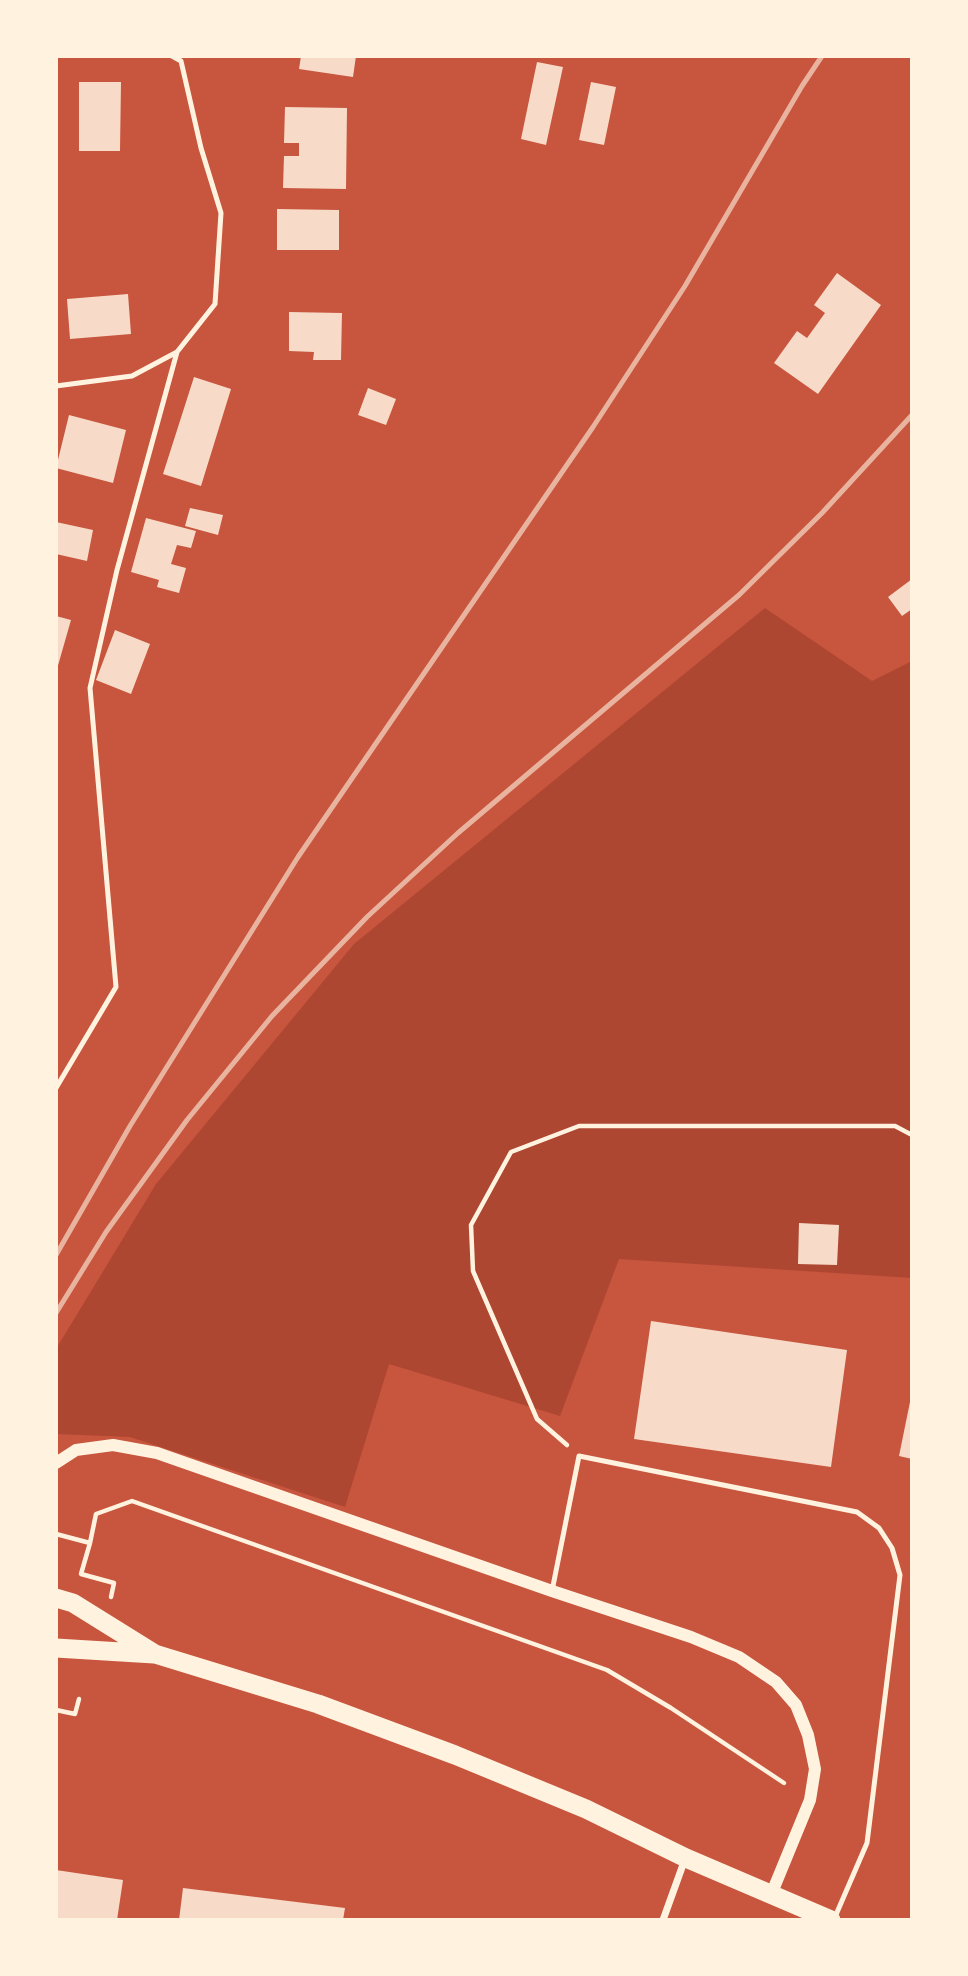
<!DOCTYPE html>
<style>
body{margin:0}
#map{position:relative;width:968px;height:1976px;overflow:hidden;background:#c8553d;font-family:Overpass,sans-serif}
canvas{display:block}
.frame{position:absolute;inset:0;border:58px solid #fff3e0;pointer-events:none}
</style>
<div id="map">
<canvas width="968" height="1976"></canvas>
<div class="frame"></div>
</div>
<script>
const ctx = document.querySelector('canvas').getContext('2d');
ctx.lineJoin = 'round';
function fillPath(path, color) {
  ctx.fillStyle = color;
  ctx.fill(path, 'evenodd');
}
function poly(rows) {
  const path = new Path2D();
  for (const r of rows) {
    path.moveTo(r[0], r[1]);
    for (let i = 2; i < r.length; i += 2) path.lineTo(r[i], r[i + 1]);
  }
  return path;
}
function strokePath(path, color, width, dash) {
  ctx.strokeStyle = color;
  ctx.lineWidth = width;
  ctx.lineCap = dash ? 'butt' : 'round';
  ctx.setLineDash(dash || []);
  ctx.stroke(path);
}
fillPath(poly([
 [765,608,872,681,912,661,912,1278,619,1259,560,1416,389,1364,345,1507,130,1437,56,1434,56,1349,156,1184,354,944]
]), '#ae4732');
fillPath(poly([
 [301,56,356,56,353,77,299,69],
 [537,62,563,67,546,145,521,139],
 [79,82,121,82,120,151,79,151],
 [591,82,616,87,604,145,579,140],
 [285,107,347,108,346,189,283,188,284,156,299,156,299,143,284,143],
 [277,209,339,210,339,250,277,250],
 [837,273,881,305,818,394,774,363,797,331,807,338,825,313,814,305],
 [128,294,131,334,70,339,67,299],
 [289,312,342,313,341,360,313,360,314,352,289,351],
 [194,377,231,389,201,486,163,474],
 [368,388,396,399,386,425,358,415],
 [69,415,126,430,113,483,56,468],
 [190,508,223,515,218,535,185,526],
 [146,518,196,531,191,548,177,545,171,564,186,568,179,593,157,587,159,580,131,572],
 [56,522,93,530,87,561,56,554],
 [912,579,912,609,902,616,888,597],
 [56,616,71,620,57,669,56,669],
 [115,630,150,644,131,694,96,680],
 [799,1223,839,1225,837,1265,798,1264],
 [651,1321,847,1350,831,1467,634,1439],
 [911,1397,912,1397,912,1459,899,1456],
 [56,1870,123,1880,117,1920,56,1920],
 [183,1888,345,1908,343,1920,179,1920]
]), '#f7dbc8');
strokePath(poly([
 [567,1445,537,1419,473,1271,471,1225,511,1152,579,1126,895,1126,912,1135],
 [56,1534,90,1543,81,1574,114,1583,111,1597],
 [90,1543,96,1514,132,1501,607,1670,671,1708,784,1783],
 [56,1710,75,1714,79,1699]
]), '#fff3e0', 4.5);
strokePath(poly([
 [56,386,132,376,177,352,215,304,221,213,201,148,181,61,172,56],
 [56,1088,116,987,90,688,117,570,177,352],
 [552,1591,579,1456,857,1512,879,1528,892,1548,900,1575,867,1843,835,1917]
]), '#fff3e0', 5);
strokePath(poly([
 [663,1920,685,1859]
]), '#fff3e0', 7);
strokePath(poly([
 [56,1463,76,1450,113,1445,157,1453,552,1591,691,1637,739,1657,776,1682,796,1705,808,1735,815,1769,810,1800,771,1895]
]), '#fff3e0', 12);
strokePath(poly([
 [56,1598,73,1603,155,1654,318,1704,455,1755,586,1809,686,1858,831,1920],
 [56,1648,154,1654]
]), '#fff3e0', 19);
strokePath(poly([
 [56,1255,130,1126,298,857,593,427,685,286,802,86,822,56],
 [56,1313,106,1232,187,1120,272,1016,367,917,458,833,739,595,822,513,912,415]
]), '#e9b49f', 5);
</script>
